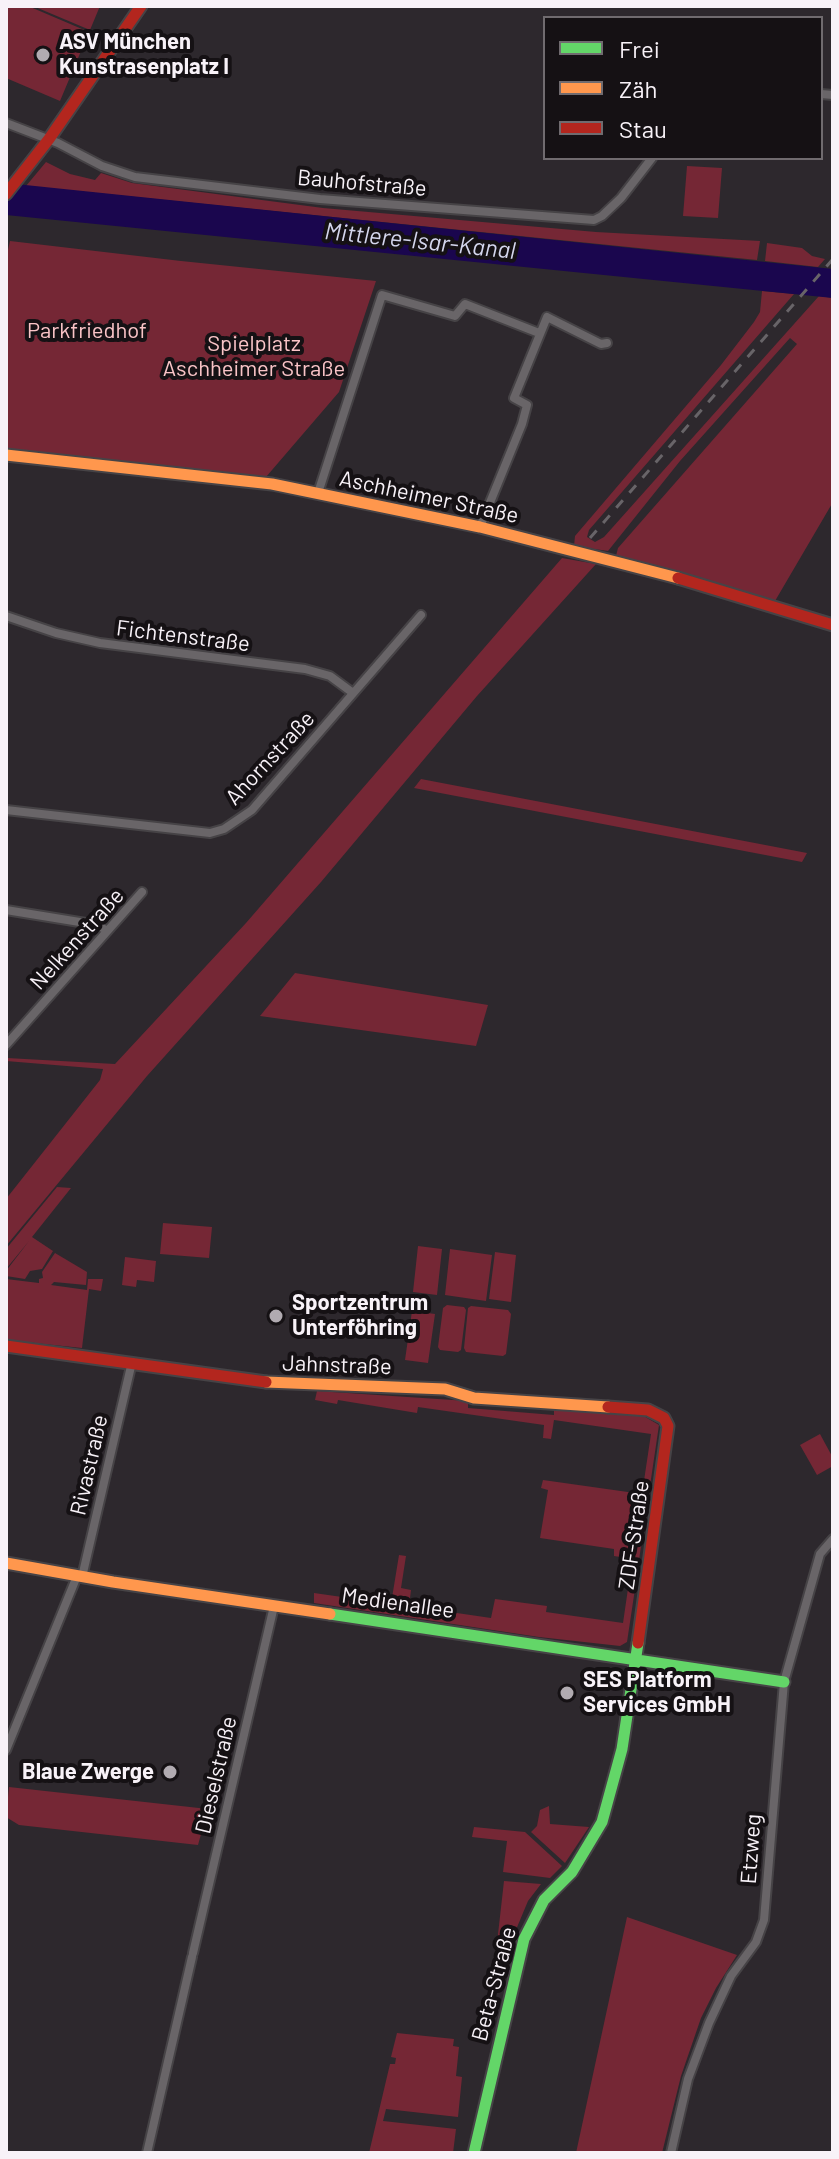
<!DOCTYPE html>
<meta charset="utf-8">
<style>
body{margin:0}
#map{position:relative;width:839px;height:2159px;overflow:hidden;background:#2d282d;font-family:Barlow,sans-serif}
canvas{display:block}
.frame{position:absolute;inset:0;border:8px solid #f8f2f8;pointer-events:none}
.legend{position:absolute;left:543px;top:16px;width:280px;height:144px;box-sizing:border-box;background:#151114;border:2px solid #706b6f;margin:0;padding:10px 14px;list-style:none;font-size:24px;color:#f8f2f8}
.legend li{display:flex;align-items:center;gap:16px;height:40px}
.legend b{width:40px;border:2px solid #706b6f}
</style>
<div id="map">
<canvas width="839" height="2159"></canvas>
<div class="frame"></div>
<ul class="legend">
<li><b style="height:10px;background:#63d668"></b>Frei</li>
<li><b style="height:10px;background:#ff974d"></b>Zäh</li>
<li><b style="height:10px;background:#b3261e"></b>Stau</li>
</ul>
</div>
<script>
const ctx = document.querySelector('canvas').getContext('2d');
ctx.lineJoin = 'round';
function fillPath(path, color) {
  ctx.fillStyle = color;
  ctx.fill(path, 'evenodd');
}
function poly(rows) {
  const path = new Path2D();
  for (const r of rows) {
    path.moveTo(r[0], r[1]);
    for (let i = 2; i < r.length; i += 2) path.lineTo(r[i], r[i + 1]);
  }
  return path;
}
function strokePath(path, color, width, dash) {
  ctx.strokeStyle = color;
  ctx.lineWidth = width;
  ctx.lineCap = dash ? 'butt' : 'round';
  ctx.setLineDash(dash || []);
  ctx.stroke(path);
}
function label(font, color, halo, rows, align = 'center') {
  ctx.font = font + ' Barlow,sans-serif';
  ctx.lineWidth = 8;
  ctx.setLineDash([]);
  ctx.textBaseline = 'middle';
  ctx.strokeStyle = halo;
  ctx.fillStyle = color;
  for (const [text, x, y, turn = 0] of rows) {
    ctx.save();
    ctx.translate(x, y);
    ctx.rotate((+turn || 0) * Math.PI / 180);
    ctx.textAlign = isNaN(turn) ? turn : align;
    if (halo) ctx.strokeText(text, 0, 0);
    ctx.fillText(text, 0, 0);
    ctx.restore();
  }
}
fillPath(poly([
 [6,6,28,6,89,32,60,101,6,78],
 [33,6,100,6,90,30],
 [46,162,70,174,95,180,101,173,132,183,323,208,596,232,760,241,757,260,26,186],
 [687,166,722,168,718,218,683,216],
 [10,241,181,261,376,281,339,392,266,477,6,449,6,282,8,279,6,277,6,259],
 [767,243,802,248,812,256,825,259,818,267,765,261],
 [762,291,794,294,589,530,587,537,595,542,604,537,819,296,833,298,833,502,775,601,616,556,618,548,797,344,790,338,680,461,608,551,574,546,575,536,721,365,754,322,760,312],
 [562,558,596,564,477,696,321,882,147,1076,6,1246,6,1199,100,1080,103,1069,6,1061,7,1058,115,1064,246,923],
 [421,779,807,853,802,862,414,788],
 [295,973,488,1005,476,1046,260,1016],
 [57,1187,71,1188,32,1237,53,1251,42,1269,30,1271,25,1279,6,1276,6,1271,29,1241,6,1269,6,1249],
 [163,1223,212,1227,209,1258,160,1254],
 [418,1246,442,1249,437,1295,413,1292],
 [450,1249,492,1255,486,1301,445,1295],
 [495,1252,516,1255,511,1302,489,1299],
 [55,1253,87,1272,86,1285,54,1282,51,1285,87,1290,88,1279,103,1279,101,1291,89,1289,82,1348,6,1340,6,1279,39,1283,39,1279,43,1278,42,1272],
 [125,1257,156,1261,154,1282,137,1280,136,1287,122,1285],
 [447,1305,464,1307,466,1310,461,1350,458,1352,440,1350,438,1347,443,1308],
 [471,1306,508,1310,511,1314,506,1354,503,1356,466,1352,464,1348,468,1308],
 [412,1311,435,1314,428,1363,405,1360],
 [317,1391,468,1401,468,1408,554,1415,554,1406,635,1411,659,1425,639,1560,614,1556,614,1549,540,1538,548,1490,541,1488,543,1480,642,1494,651,1434,554,1420,551,1439,543,1438,544,1425,418,1407,417,1413,338,1400,337,1404,315,1400],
 [820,1434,833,1458,833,1466,817,1475,800,1445],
 [399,1555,406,1556,401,1588,411,1590,409,1606,491,1618,495,1599,547,1606,546,1612,623,1623,631,1568,638,1569,627,1642,620,1646,539,1637,314,1603,314,1593,391,1604],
 [9,1787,208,1809,198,1845,19,1825,6,1817],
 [549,1806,550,1824,589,1827,565,1863,531,1832,537,1826,540,1810],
 [474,1827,525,1832,562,1866,550,1878,503,1872,507,1841,472,1837],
 [504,1881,541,1884,528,1901,510,1944,497,1943],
 [627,1917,737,1955,716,1988,701,2018,681,2076,662,2153,576,2153],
 [397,2033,454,2039,453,2046,459,2047,456,2076,462,2077,458,2117,386,2109,383,2121,456,2129,453,2153,369,2153,390,2064,395,2064,396,2058,391,2057]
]), '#752735');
fillPath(poly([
 [6,183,833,269,833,298,6,215]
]), '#1a064e');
const street = poly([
 [821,94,833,95],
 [6,123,58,143,102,166,135,177,320,199,594,220,602,216,621,198,652,158],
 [318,493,382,295,455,316,465,304,539,333],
 [480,527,522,424,527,405,514,398,547,317,601,344,607,343],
 [6,616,56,633,100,643,305,669,330,676,353,693],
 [6,810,210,833,224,829,252,810,421,615],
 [6,910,98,925,107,931],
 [6,1045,142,892],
 [82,1577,132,1362],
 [6,1750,77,1576],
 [193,1953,274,1606],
 [147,2153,192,1957],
 [671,2153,688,2079,709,2023,731,1976,756,1942,764,1920,784,1682,820,1554,833,1539]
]);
const fast = poly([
 [330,1614,784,1682],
 [474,2153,524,1939,544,1900,572,1872,602,1822,622,1749,638,1643]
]);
const slow = poly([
 [6,455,272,484,480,527,678,578],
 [266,1382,445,1389,474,1398,608,1407],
 [6,1563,113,1582,330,1614]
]);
const jam = poly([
 [6,194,49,139,141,6],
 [678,578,833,625],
 [6,1346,266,1382],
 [608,1407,648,1410,664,1418,668,1426,638,1643]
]);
strokePath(street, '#464346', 12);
strokePath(fast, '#464346', 15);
strokePath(slow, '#464346', 15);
strokePath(jam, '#464346', 15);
strokePath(street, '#696568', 8);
strokePath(fast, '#63d668', 11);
strokePath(slow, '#ff974d', 11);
strokePath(jam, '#b3261e', 11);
strokePath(poly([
 [590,538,833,259]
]), '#686468', 3, [10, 10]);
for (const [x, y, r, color] of [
 [43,55,8,"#b1abb1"],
 [276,1316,8,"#b1abb1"],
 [567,1693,8,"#b1abb1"],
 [170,1772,8,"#b1abb1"]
]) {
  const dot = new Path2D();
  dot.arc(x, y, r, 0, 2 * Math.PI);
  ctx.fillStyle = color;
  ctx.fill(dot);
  strokePath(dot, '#151114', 3);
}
label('bold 22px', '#f8f2f8', '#151114', [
 ["ASV München",59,42],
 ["Kunstrasenplatz I",59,67],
 ["Sportzentrum",292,1303],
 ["Unterföhring",292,1328],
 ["SES Platform",583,1680],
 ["Services GmbH",583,1705],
 ["Blaue Zwerge",154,1772,"right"]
], 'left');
label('22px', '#f8f2f8', '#151114', [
 ["Bauhofstraße",362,183,5],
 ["Aschheimer Straße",429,497,12],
 ["Fichtenstraße",183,636,7],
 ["Ahornstraße",270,758,-47],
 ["Nelkenstraße",77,939,-48],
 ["Jahnstraße",337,1365,2],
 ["Rivastraße",89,1465,-77],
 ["ZDF-Straße",634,1535,-82],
 ["Medienallee",398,1603,8],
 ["Dieselstraße",216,1775,-77],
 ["Etzweg",751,1849,-86],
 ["Beta-Straße",494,1984,-75]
]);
label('22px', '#fac4c7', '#151114', [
 ["Parkfriedhof",87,331],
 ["Spielplatz",254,344],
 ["Aschheimer Straße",254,369]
]);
label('italic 24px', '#d4d6ed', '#151114', [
 ["Mittlere-Isar-Kanal",420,241,6]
]);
</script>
